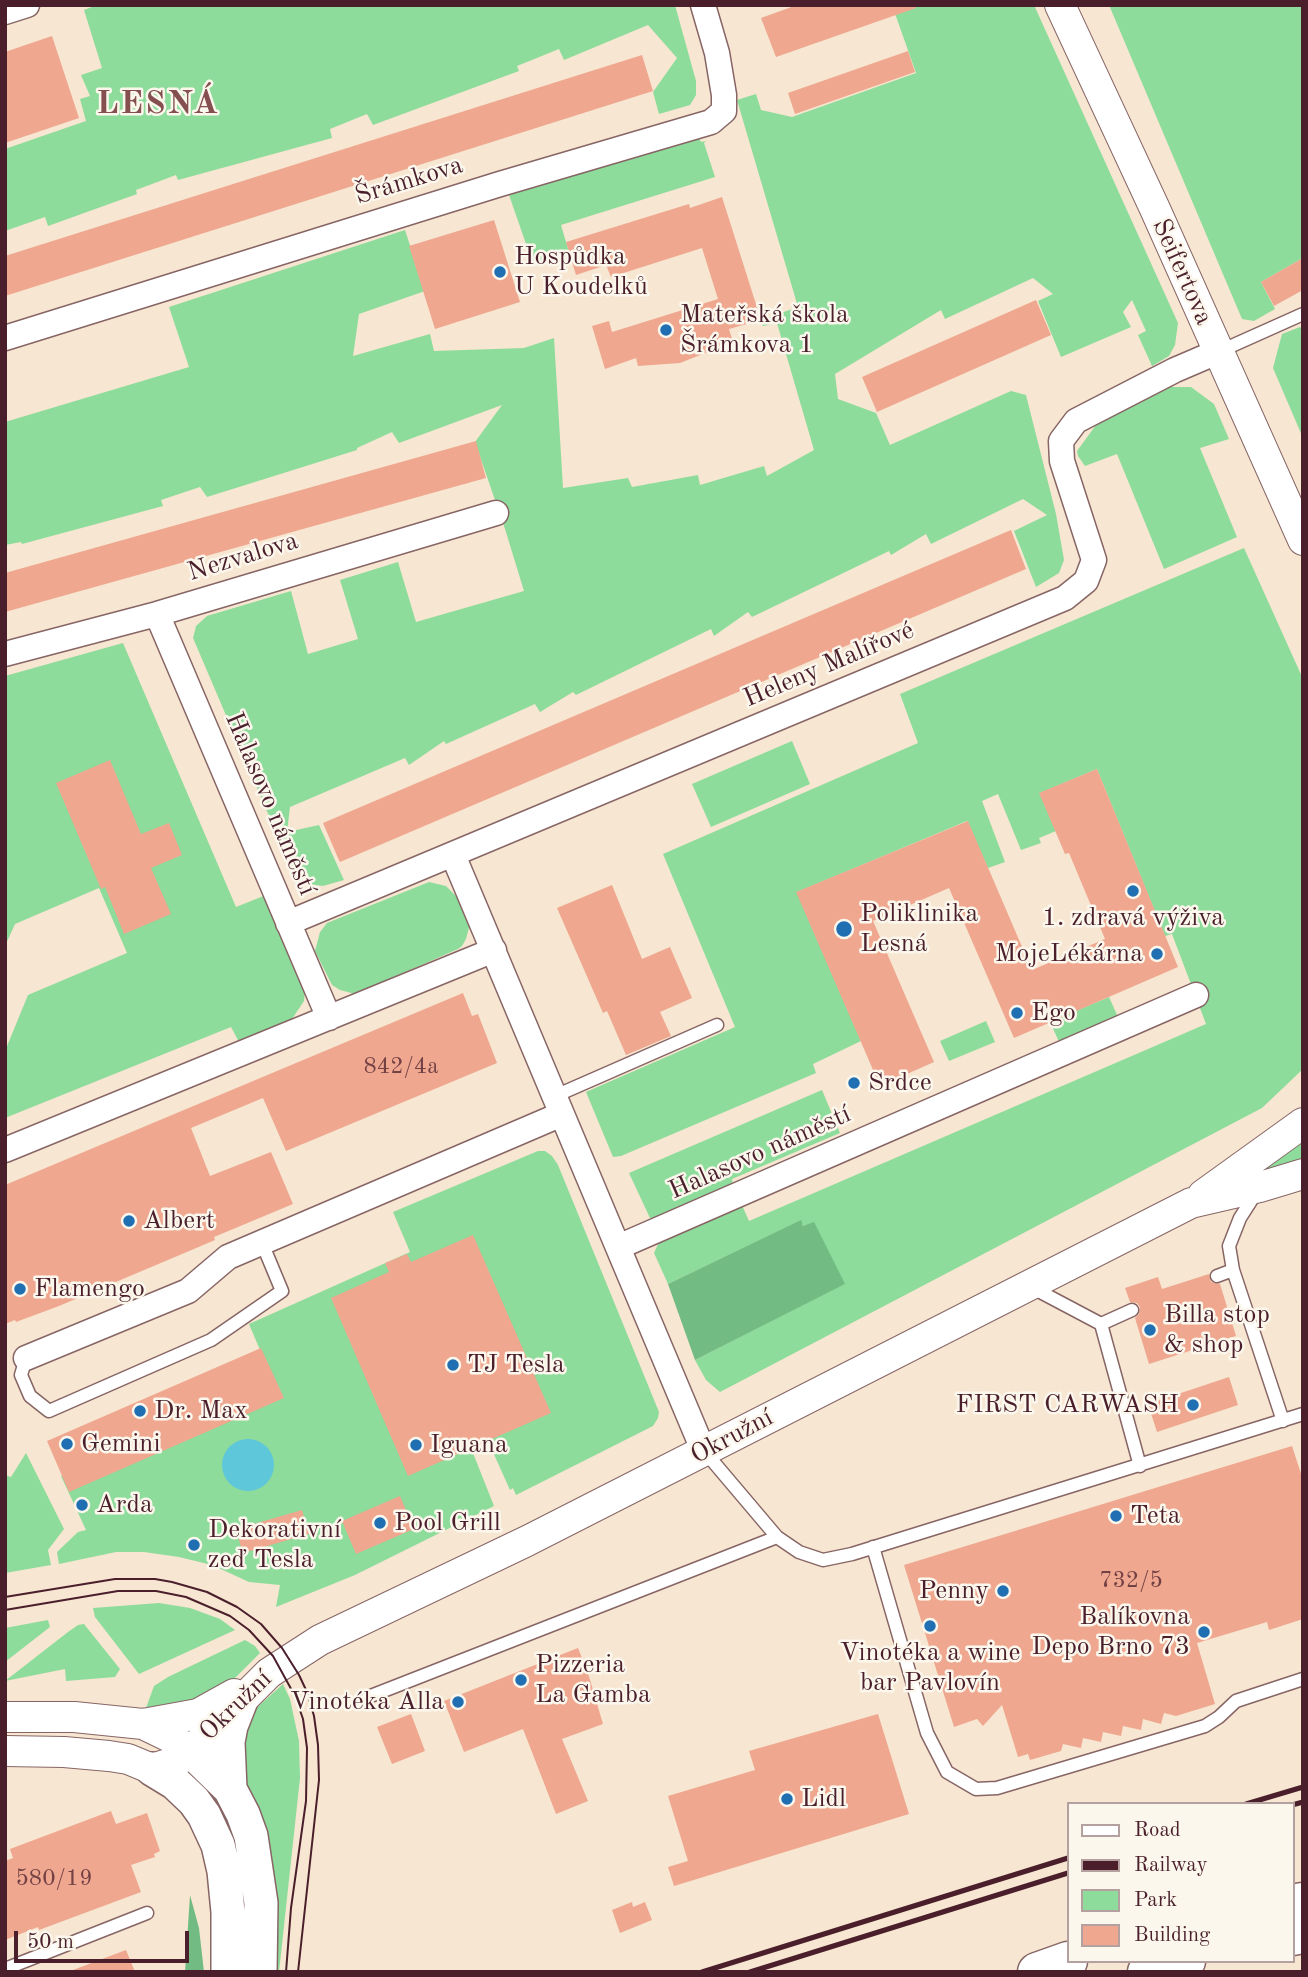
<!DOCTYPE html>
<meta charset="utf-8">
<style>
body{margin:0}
#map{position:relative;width:1308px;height:1977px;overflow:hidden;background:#f7e6d1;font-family:"Old Standard TT",serif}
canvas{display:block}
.frame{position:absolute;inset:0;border:7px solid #4a1f2b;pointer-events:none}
.legend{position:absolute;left:1067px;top:1802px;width:228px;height:161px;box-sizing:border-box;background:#fbf7ec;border:2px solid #b4a19f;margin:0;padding:9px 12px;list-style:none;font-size:21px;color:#4a1f2b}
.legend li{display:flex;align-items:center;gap:14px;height:35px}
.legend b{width:35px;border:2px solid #b4a19f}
.scale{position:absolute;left:14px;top:1931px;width:175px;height:32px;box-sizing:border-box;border:4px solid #4a1f2b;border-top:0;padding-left:9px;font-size:21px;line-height:24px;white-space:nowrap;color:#4a1f2b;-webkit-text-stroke:5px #fbf7ec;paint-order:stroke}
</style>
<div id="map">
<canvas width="1308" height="1977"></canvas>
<div class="frame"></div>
<ul class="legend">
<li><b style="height:9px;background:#fff"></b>Road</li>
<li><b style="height:9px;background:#4a1f2b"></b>Railway</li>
<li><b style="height:19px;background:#8ddc9b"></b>Park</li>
<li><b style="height:19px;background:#efa78f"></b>Building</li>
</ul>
<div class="scale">50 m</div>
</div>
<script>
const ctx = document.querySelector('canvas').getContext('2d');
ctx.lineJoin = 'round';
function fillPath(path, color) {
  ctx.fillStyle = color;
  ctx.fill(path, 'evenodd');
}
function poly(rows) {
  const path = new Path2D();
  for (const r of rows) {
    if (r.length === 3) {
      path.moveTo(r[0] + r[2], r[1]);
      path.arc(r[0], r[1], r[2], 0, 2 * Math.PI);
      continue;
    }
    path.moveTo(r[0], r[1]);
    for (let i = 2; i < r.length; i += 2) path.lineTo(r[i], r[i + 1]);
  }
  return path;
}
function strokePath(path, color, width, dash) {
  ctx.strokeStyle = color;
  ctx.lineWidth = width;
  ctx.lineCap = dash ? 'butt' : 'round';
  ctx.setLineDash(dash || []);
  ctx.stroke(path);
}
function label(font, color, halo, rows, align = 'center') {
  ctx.font = font + ' "Old Standard TT",serif';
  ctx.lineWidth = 5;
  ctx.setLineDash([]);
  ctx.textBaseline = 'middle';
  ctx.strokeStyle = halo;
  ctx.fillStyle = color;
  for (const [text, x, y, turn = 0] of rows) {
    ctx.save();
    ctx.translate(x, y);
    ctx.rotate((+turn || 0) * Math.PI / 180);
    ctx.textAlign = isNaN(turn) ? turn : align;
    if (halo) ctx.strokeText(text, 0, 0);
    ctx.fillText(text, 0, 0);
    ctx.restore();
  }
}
fillPath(poly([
 [97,5,675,5,696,81,696,95,690,105,659,114,653,92,677,58,648,25,564,60,559,49,517,66,519,71,373,125,367,114,330,129,332,138,178,180,176,175,136,190,137,194,48,226,45,217,5,231,5,149,86,121,80,99,90,96,81,75,102,68,84,10],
 [892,5,1034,5,1178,323,1175,345,1169,356,1152,366,1138,335,1146,331,1132,300,1123,312,1131,327,1061,357,1038,301,1053,294,1033,278,945,319,941,310,835,374,838,399,876,413,890,445,1011,391,1026,395,1056,514,1064,560,1059,573,1036,587,1014,531,1047,515,1023,499,931,544,926,534,891,555,889,551,752,617,748,612,714,636,711,629,576,695,573,692,540,712,535,704,446,744,444,741,409,765,405,758,290,807,287,832,319,825,344,880,323,886,303,883,292,870,193,638,196,626,207,616,291,591,308,654,358,639,340,580,398,562,416,622,524,591,505,529,475,442,502,405,399,443,392,432,357,448,357,450,207,497,200,487,161,500,163,506,22,544,21,542,5,545,5,422,189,367,169,307,405,230,425,291,359,314,353,356,430,334,434,351,524,348,554,338,563,488,628,478,632,487,698,475,700,485,764,466,767,476,814,450,777,323,763,326,761,320,798,307,737,100,756,94,761,110,792,117,916,73],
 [1109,5,1303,5,1303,258,1261,282,1275,309,1254,321,1242,319],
 [698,136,701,142,706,141,704,143,715,177,561,225,569,252,533,264,509,195],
 [1300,327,1303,330,1303,438,1273,368,1282,334],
 [1170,387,1191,387,1214,404,1229,439,1200,448,1237,537,1164,569,1117,454,1085,466,1078,456,1077,451,1096,425],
 [1244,548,1303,679,1303,1069,1262,1108,720,1392,706,1380,695,1360,844,1284,800,1221,668,1284,654,1253,659,1242,741,1203,749,1221,1206,1024,1172,934,1165,936,1097,769,1040,793,1056,831,1039,838,1041,843,1021,850,998,794,982,801,1005,862,988,868,967,821,797,892,861,1041,813,1064,816,1073,621,1156,613,1157,586,1092,735,1027,663,854,918,743,900,694],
 [123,643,236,907,266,895,305,990,304,1001,290,1022,239,1042,231,1027,5,1118,5,1051,28,995,127,953,99,888,15,924,5,946,5,676],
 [792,741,810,784,711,827,692,784],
 [429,882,446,886,458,898,470,924,466,939,462,946,458,949,355,994,340,990,332,985,315,951,320,932,327,923],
 [1109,997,1118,1017,1060,1044,1050,1022],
 [986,1021,995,1042,949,1061,940,1041],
 [822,1090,840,1133,732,1179,733,1186,663,1216,650,1218,629,1173],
 [1303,1134,1303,1165,1287,1169,1255,1171],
 [538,1151,545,1151,552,1156,558,1165,659,1412,658,1418,653,1426,516,1495,513,1488,510,1490,488,1441,471,1448,494,1506,355,1575,276,1607,280,1585,249,1582,212,1565,179,1557,144,1552,116,1552,59,1564,57,1552,78,1532,86,1530,61,1476,274,1383,249,1324,410,1252,393,1212],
 [26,1453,64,1529,48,1550,51,1565,5,1573,5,1475,11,1477],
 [159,1603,190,1608,220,1619,235,1630,139,1674,95,1617,93,1608],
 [48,1620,50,1627,5,1662,5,1628],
 [84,1624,120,1669,115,1677,66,1681,65,1669,5,1681,68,1632,78,1625],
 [245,1640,255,1646,260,1653,230,1683,196,1707,157,1711,146,1708,154,1686,168,1677],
 [283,1684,290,1699,299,1741,300,1778,279,1972,276,1972,235,1764,254,1710]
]), '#8ddc9b');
fillPath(poly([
 [801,1220,803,1226,814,1222,845,1284,695,1360,668,1284],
 [190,1895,199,1928,204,1972,185,1972]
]), '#72bc83');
fillPath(poly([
 [248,1465,26]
]), '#5ec7d9');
fillPath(poly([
 [797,5,915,5,916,8,776,57,761,18],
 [52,36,79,118,5,143,5,52],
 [908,51,915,72,795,114,788,93],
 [642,55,653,91,5,296,5,256],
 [722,197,761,320,729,329,733,342,680,363,638,366,636,358,605,369,592,326,609,321,612,332,718,299,702,248,611,277,606,265,576,275,566,242,689,204,690,208],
 [494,220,520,302,435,329,409,246],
 [1303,258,1303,290,1274,306,1261,282],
 [1036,300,1051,335,877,412,862,377],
 [476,441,486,478,5,612,5,573],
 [1011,530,1026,569,340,862,338,858,323,823],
 [110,760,141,834,169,823,182,855,151,868,171,914,124,934,105,887,101,889,56,783],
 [1097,769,1178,967,1014,1038,949,888,873,921,934,1062,880,1086,796,892,968,821,1032,970,1105,939,1069,853,1065,854,1039,793],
 [612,885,642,959,670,947,692,998,660,1012,671,1036,626,1055,607,1011,603,1013,557,908],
 [463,993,472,1016,478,1014,497,1063,286,1151,263,1098,191,1128,210,1176,271,1152,293,1204,214,1237,215,1240,201,1246,59,1306,16,1322,15,1320,5,1324,5,1185],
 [473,1235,551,1413,408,1476,331,1298,389,1272,385,1263,407,1254,411,1262],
 [1209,1274,1211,1282,1220,1284,1236,1336,1149,1364,1135,1318,1139,1314,1140,1307,1137,1303,1130,1302,1125,1288,1158,1277,1162,1289],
 [261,1348,284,1398,69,1492,47,1441],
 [1229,1377,1238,1405,1157,1432,1148,1404],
 [1292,1446,1303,1480,1303,1619,1269,1630,1267,1622,1197,1643,1215,1704,1176,1716,1164,1713,1161,1724,1143,1719,1141,1730,1123,1726,1121,1736,1103,1732,1101,1742,1083,1738,1081,1748,1063,1744,1061,1751,1030,1760,1028,1754,1018,1757,1002,1705,983,1726,977,1719,954,1727,904,1565],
 [400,1496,414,1529,356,1554,342,1521],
 [302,1510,309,1534,243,1553,237,1534,248,1530,247,1526],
 [578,1648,588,1673,603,1724,562,1739,588,1801,556,1814,523,1729,464,1752,444,1701],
 [411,1714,425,1751,392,1764,377,1727],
 [878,1714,909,1814,674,1886,668,1867,688,1861,668,1796,755,1770,749,1751],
 [111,1811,116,1824,147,1813,160,1851,154,1854,155,1857,131,1865,141,1892,39,1930,38,1927,5,1940,5,1861,13,1858,10,1849],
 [632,1902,633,1907,645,1902,652,1920,620,1933,612,1910],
 [126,1950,135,1972,74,1972,73,1970]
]), '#efa78f');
const service = poly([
 [1218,352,1303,314],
 [555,1096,717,1025],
 [1233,1270,1283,1421],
 [1217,1276,1233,1270,1229,1246,1240,1218,1256,1193],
 [1031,1287,1101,1324,1132,1310],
 [1101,1324,1140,1466],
 [26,1358,21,1375,30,1396,49,1411,211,1340,282,1291,262,1243],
 [705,1452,777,1537,799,1552,823,1560,852,1554,1303,1414],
 [873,1547,927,1733,947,1772,976,1789,997,1788,1205,1726,1219,1717,1236,1701,1303,1679],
 [368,1697,777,1537],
 [5,1969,147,1913]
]);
const minor = poly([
 [5,12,27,5],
 [5,338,500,184,711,122,724,111,724,95,717,53,703,5],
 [157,614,329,1018],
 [5,654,157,614,496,513],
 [453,855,704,1452],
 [288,923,1065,598,1086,581,1094,560,1062,461,1061,441,1076,421,1175,370,1217,352],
 [5,1150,494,950],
 [618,1247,1196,995],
 [26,1358,188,1291,228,1257,562,1114]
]);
const tertiary = poly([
 [1060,5,1155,209,1303,540],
 [1203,1195,1303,1123],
 [5,1717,74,1717,143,1724,168,1736,191,1751],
 [143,1724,198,1714,234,1694],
 [5,1751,64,1752,109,1756,128,1759,152,1769,177,1761,191,1751,269,1673,320,1640,527,1541,1191,1203,1260,1187,1303,1174]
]);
const secondary = poly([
 [191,1751,230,1789,243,1814,251,1836,261,1903,260,1972],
 [152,1769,175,1783,194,1801,204,1815,218,1845,224,1871,228,1912,228,1972],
 [230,1789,228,1742,231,1726,242,1698]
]);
const trunk = poly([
 [1292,1904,1303,1902],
 [1292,1936,1303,1934],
 [1037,1972,1068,1961],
 [1147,1972,1186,1961]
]);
strokePath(service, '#876565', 15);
strokePath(minor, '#876565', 27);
strokePath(tertiary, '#876565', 32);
strokePath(secondary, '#876565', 36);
strokePath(trunk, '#876565', 41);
strokePath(service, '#fff', 12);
strokePath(minor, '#fff', 24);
strokePath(tertiary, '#fff', 30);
strokePath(secondary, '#fff', 33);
strokePath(trunk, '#fff', 38);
strokePath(poly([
 [5,1597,115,1579,155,1579,172,1582,207,1592,237,1607,261,1624,282,1648,299,1675,307,1692,314,1716,318,1745,319,1780,298,1972],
 [5,1610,118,1591,156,1591,186,1597,230,1616,249,1630,273,1656,295,1696,303,1719,307,1748,306,1801,291,1908,286,1972]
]), '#4a1f2b', 2);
strokePath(poly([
 [1246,1804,1303,1787],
 [1292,1805,1303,1802],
 [702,1972,1068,1858],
 [750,1972,1068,1873]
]), '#4a1f2b', 5);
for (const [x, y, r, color] of [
 [500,272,7,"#1f6fb2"],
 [666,330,7,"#1f6fb2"],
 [1133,891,7,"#1f6fb2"],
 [844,929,9,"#1f6fb2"],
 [1157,954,7,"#1f6fb2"],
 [1017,1013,7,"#1f6fb2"],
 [854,1083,7,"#1f6fb2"],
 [129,1221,7,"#1f6fb2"],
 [20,1289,7,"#1f6fb2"],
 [1150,1330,7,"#1f6fb2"],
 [453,1365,7,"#1f6fb2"],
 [1193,1405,7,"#1f6fb2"],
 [140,1411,7,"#1f6fb2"],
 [67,1444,7,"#1f6fb2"],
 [416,1445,7,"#1f6fb2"],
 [82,1505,7,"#1f6fb2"],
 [1116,1516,7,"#1f6fb2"],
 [380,1523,7,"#1f6fb2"],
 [194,1545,7,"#1f6fb2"],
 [1003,1591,7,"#1f6fb2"],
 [930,1626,7,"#1f6fb2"],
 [1204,1632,7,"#1f6fb2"],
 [521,1680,7,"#1f6fb2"],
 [458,1702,7,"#1f6fb2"],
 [787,1799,7,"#1f6fb2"]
]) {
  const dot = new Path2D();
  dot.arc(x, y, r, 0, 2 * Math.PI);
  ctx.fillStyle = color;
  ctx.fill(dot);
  strokePath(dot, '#fbf7ec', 2.5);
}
label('23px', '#734144', null, [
 ["842/4a",401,1067],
 ["732/5",1131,1581],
 ["580/19",54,1879]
]);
label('26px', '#4a1f2b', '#fbf7ec', [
 ["Šrámkova",409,181,-17],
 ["Seifertova",1182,272,66],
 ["Nezvalova",243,557,-17],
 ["Heleny Malířové",829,665,-23],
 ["Halasovo náměstí",270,804,67],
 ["Halasovo náměstí",760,1153,-24],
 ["Okružní",732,1437,-28],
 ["Okružní",236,1706,-44]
]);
label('26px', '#4a1f2b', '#fbf7ec', [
 ["Hospůdka",514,257],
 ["U Koudelků",514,287],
 ["Mateřská škola",680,315],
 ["Šrámkova 1",680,345],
 ["Poliklinika",860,914],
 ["Lesná",860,944],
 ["1. zdravá výživa",1133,918,"center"],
 ["MojeLékárna",1143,954,"right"],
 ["Ego",1031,1013],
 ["Srdce",868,1083],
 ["Albert",143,1221],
 ["Flamengo",34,1289],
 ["Billa stop",1164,1315],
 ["& shop",1164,1345],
 ["TJ Tesla",467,1365],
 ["FIRST CARWASH",1179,1405,"right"],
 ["Dr. Max",154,1411],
 ["Gemini",81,1444],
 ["Iguana",430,1445],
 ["Arda",96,1505],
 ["Teta",1130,1516],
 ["Pool Grill",394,1523],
 ["Dekorativní",208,1530],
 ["zeď Tesla",208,1560],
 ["Penny",989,1591,"right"],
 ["Balíkovna",1190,1617,"right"],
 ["Depo Brno 73",1190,1647,"right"],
 ["Vinotéka a wine",930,1653,"center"],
 ["bar Pavlovín",930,1683,"center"],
 ["Pizzeria",535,1665],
 ["La Gamba",535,1695],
 ["Vinotéka Alla",444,1702,"right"],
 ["Lidl",801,1799]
], 'left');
ctx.letterSpacing = '2px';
label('bold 33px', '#844f4e', '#fbf7ec', [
 ["LESNÁ",158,104]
]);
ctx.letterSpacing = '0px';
</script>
